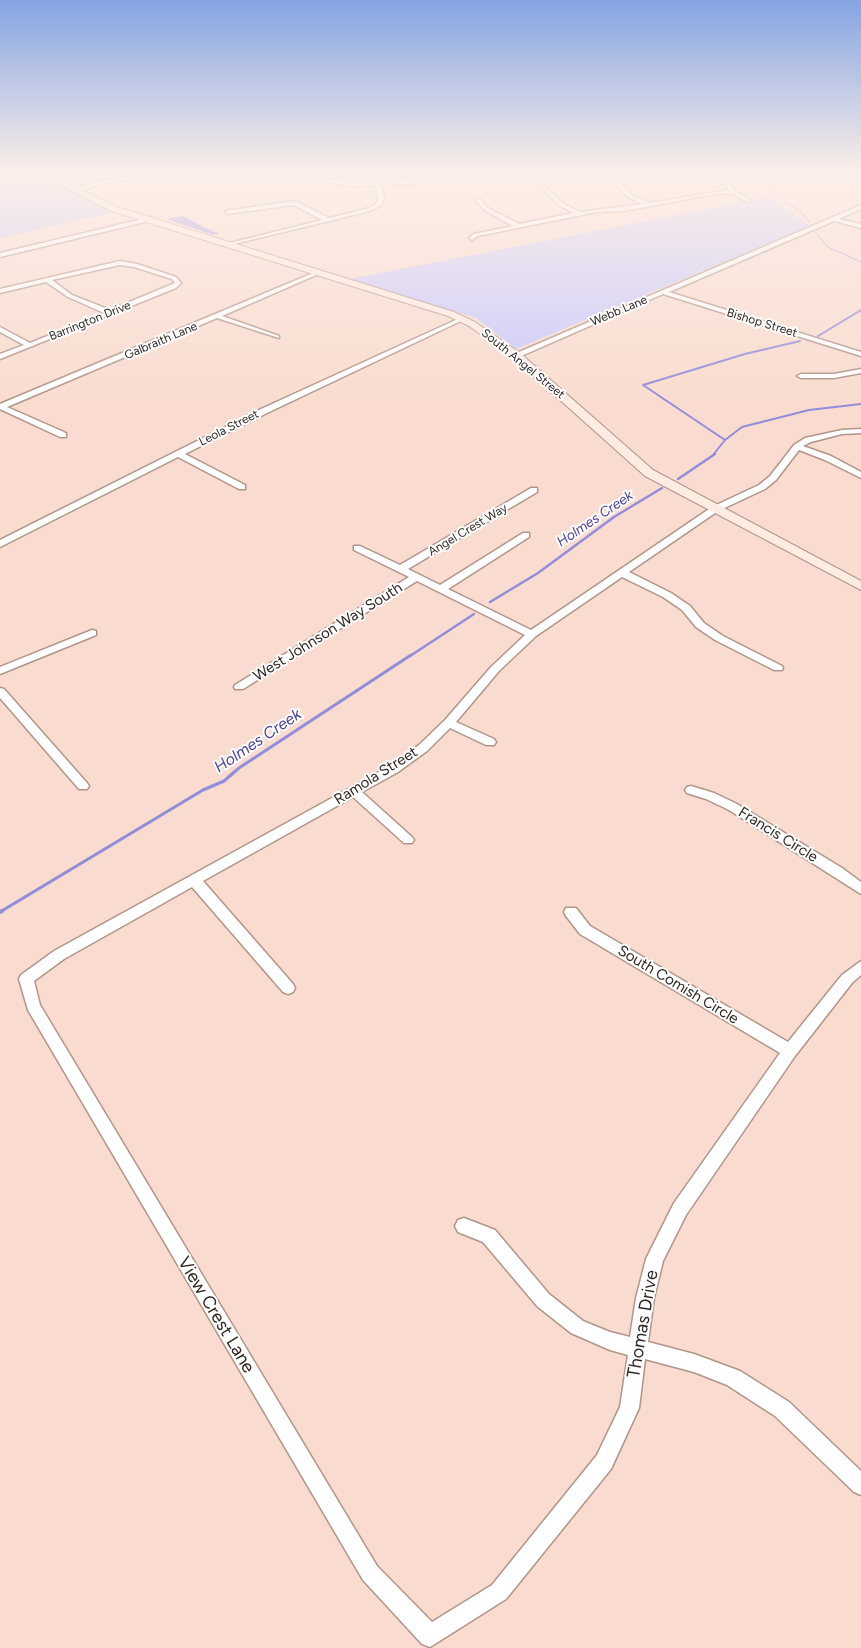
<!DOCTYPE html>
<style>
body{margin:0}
canvas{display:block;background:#f9dccf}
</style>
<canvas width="861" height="1648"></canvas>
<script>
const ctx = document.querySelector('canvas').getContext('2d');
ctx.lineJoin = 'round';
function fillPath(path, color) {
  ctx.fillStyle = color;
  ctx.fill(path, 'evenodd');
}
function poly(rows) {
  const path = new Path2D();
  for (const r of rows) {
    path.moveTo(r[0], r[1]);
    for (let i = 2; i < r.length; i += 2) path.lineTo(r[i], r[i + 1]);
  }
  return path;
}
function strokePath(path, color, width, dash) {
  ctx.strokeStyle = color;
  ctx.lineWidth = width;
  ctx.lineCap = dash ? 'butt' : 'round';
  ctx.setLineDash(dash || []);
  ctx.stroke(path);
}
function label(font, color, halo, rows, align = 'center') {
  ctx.font = font + ' Figtree,sans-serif';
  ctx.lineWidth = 4;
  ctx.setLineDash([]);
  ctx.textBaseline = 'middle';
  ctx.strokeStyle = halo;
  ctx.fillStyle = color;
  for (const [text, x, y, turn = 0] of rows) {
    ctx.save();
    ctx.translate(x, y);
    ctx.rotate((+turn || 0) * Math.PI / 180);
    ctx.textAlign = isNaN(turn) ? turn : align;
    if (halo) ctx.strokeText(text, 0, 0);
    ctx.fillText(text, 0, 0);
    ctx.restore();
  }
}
fillPath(poly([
 [381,171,421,171,425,180,386,181],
 [39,174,79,195,114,212,0,238,0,182],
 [769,197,809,226,516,349,476,318,350,279]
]), '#cac9fc');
fillPath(poly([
 [183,216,212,231,219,233,213,235,166,219]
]), '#918dda');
strokePath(poly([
 [756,172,767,178,771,183,770,188,780,198,801,212,809,222],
 [815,232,828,247,861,262]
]), '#918dda', 1);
strokePath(poly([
 [818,336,861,310],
 [725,440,643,385,745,354,800,341],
 [713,455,725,440,742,427,809,410,861,404]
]), '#918dda', 2);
strokePath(poly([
 [678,479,715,454],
 [490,602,538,573,614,517,662,488],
 [410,656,474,614]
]), '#918dda', 2.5);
strokePath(poly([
 [0,912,203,790,224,781,239,768,411,655]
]), '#918dda', 3);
strokePath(poly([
 [0,912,2,911]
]), '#918dda', 4);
const street = poly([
 [33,171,41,172,0,182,0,178,33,171],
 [168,171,183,171,100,185,74,192,71,190,100,181,168,171],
 [293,171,302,171,329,179,354,182,375,182,373,171,379,171,381,181,437,179,485,171,499,171,437,183,381,185,384,199,380,206,370,211,230,245,230,243,322,220,294,205,227,214,225,211,295,201,329,218,366,209,376,204,378,199,376,185,354,186,328,183,293,171],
 [603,171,608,171,612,175,659,171,615,178,632,195,649,203,729,190,712,171,717,171,738,193,752,201,747,202,732,193,715,194,623,211,597,212,478,236,472,240,469,238,474,234,513,226,484,210,476,200,479,198,488,208,519,224,574,213,560,206,541,187,543,184,564,204,580,212,642,204,628,197,603,171],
 [861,171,861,175,852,180,847,179,861,171],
 [861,205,861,209,839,219,861,224,861,228,834,221,669,292,861,352,861,356,663,294,519,357,512,355,861,205],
 [151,217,153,220,0,257,0,253,151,217],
 [120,261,137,264,176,277,181,283,176,288,0,359,0,354,24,345,0,332,0,327,30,343,104,313,68,297,46,282,0,293,0,289,120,261],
 [120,265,134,267,172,279,175,283,110,310,72,295,52,280,120,265],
 [318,271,323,272,222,316,279,336,279,338,217,318,7,407,66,433,66,437,60,437,0,409,0,404,318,271],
 [460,318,465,319,267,413,185,454,245,485,245,489,239,489,178,457,0,547,0,540,175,452,261,409,460,318],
 [861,369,861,373,834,378,801,378,797,376,801,374,834,374,861,369],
 [861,429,861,433,842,434,811,442,803,446,831,456,861,472,861,478,825,460,799,450,776,480,765,489,718,511,629,572,671,593,690,606,704,623,723,636,782,666,783,668,782,670,774,670,715,640,696,627,682,610,663,597,622,577,536,636,499,671,456,722,494,739,496,742,494,745,486,745,450,728,427,751,398,772,362,792,412,837,414,840,412,843,404,843,353,797,203,881,293,984,295,988,293,992,288,994,283,992,192,887,64,959,34,981,40,1005,377,1566,432,1622,492,1585,597,1455,620,1407,628,1355,610,1350,571,1333,537,1306,483,1242,458,1232,455,1226,458,1220,464,1218,495,1230,549,1294,583,1321,610,1332,630,1337,636,1298,646,1259,674,1203,780,1053,580,934,566,916,564,912,566,908,576,908,590,926,788,1042,842,975,861,961,861,975,852,983,795,1056,686,1215,663,1261,654,1298,648,1342,694,1354,740,1371,789,1402,861,1471,861,1495,854,1492,775,1416,727,1385,694,1372,645,1359,639,1408,611,1469,506,1599,430,1647,422,1644,363,1580,28,1010,19,979,21,975,54,951,390,766,419,745,445,720,491,667,525,635,417,581,243,689,235,689,234,687,235,685,409,577,354,550,354,546,360,546,400,565,531,488,537,488,537,492,408,569,440,585,523,533,529,533,529,537,448,589,531,630,712,507,759,485,770,476,794,445,805,438,842,430,861,429],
 [92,630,96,631,96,635,0,674,0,667,92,630],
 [0,688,4,689,87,783,89,786,87,789,79,789,0,698,0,688],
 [691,786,714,793,737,804,842,868,861,882,861,894,729,810,706,799,687,793,685,790,687,787,691,786]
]);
const secondary = poly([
 [34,171,43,171,117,207,454,312,475,322,520,353,653,470,861,581,861,590,645,476,512,357,469,326,448,316,111,211,34,171],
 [829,171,839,171,861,181,861,186,829,171]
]);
strokePath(street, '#b09589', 3);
strokePath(secondary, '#b09589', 2);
fillPath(street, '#fff');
fillPath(secondary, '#feece3');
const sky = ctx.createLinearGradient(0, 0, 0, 402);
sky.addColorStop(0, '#85a4e2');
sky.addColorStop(0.43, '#fcefe9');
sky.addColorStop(1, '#fcefe900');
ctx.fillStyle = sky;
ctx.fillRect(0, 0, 861, 402);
label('12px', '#312722', '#fff', [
 ["Webb Lane",619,311,-23],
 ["Barrington Drive",90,321,-22],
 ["Bishop Street",762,323,17],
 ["Galbraith Lane",161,341,-23],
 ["South Angel Street",523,364,39],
 ["Leola Street",229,428,-27],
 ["Angel Crest Way",468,530,-31]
]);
label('italic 14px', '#4d419c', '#fff', [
 ["Holmes Creek",595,519,-34]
]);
label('15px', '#312722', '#fff', [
 ["West Johnson Way South",328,632,-32],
 ["Ramola Street",376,776,-32],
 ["Francis Circle",778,835,32],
 ["South Comish Circle",678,985,31]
]);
label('italic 16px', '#4d419c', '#fff', [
 ["Holmes Creek",258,741,-34]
]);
label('18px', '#312722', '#fff', [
 ["View Crest Lane",216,1315,59],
 ["Thomas Drive",643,1324,-80]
]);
</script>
